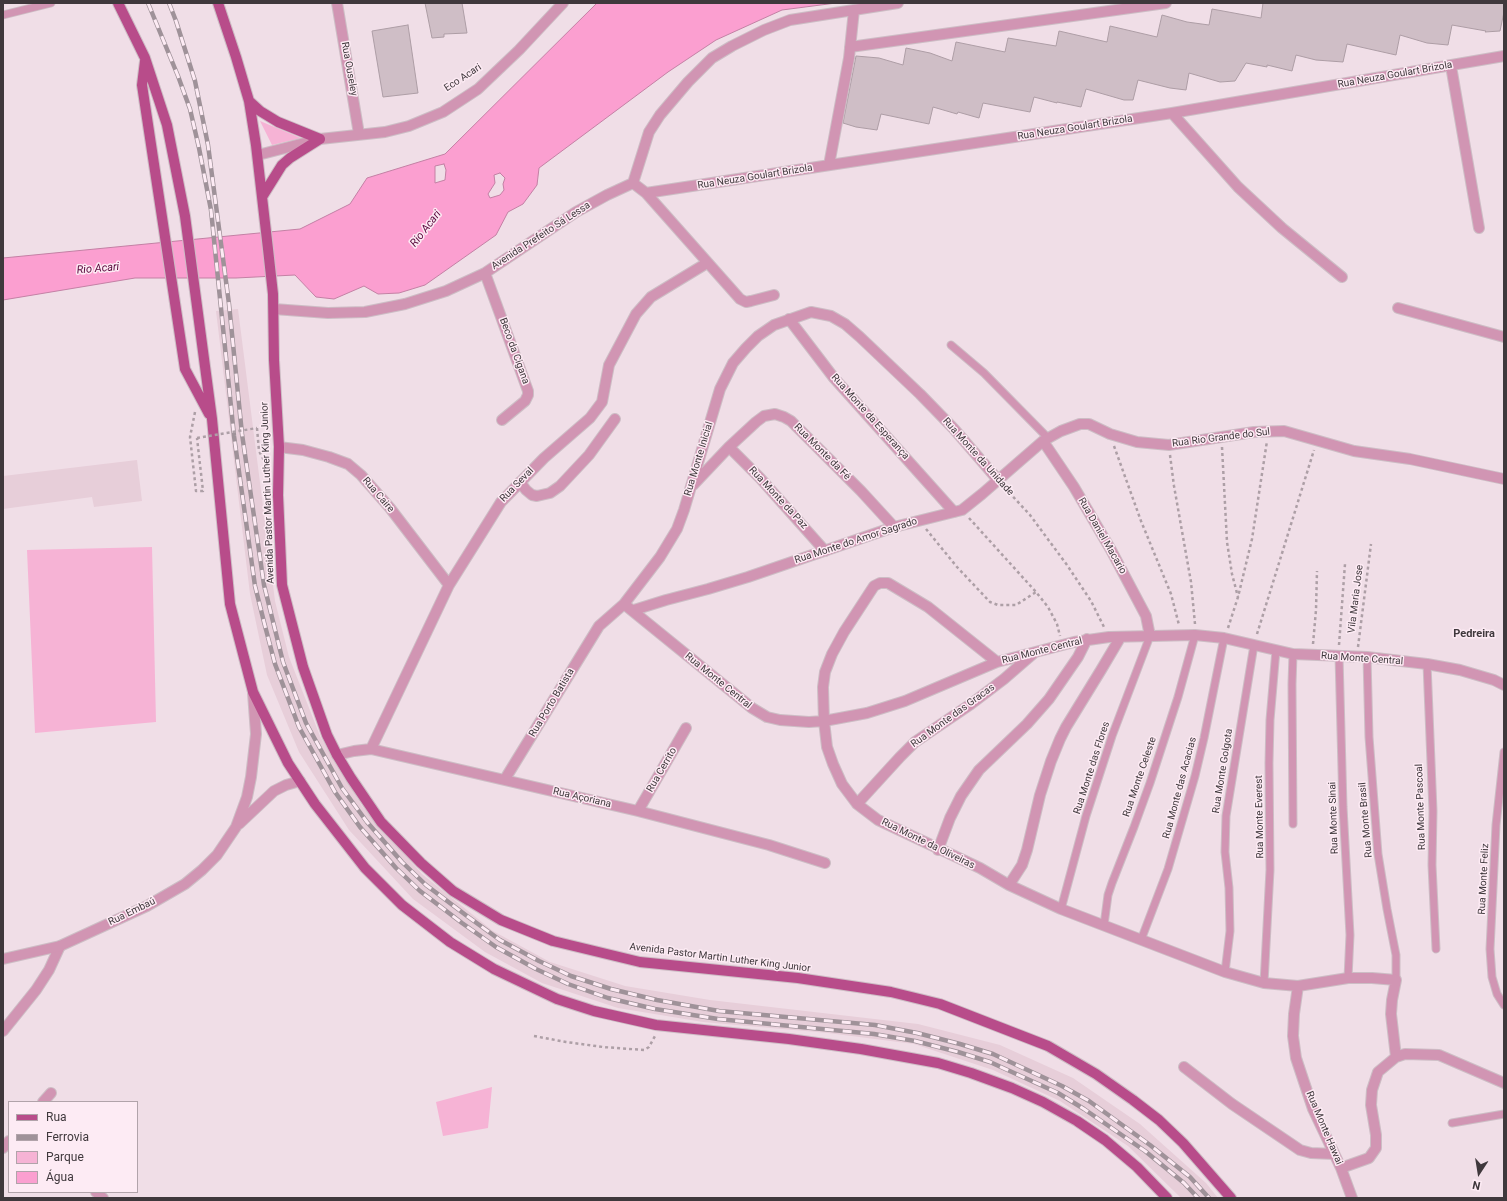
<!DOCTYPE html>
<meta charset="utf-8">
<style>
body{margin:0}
#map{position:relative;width:1507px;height:1201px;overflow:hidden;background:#f0dee7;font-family:Roboto,sans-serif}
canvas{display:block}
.frame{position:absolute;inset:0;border:4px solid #3f383c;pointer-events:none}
.legend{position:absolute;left:8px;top:1101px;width:130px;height:92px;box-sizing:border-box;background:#fdebf4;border:1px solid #b1a3aa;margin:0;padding:5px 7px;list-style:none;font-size:12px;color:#3f383c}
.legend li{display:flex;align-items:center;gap:8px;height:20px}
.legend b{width:20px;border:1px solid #b1a3aa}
.north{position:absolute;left:1459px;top:1153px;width:40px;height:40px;-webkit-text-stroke:3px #fdebf4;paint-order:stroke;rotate:192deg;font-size:11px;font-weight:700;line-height:16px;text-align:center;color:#3f383c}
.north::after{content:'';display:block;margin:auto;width:14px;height:18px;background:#3f383c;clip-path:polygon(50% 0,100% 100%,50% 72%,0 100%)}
</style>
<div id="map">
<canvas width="1507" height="1201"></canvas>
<div class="frame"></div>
<ul class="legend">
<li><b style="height:5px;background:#b84c8a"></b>Rua</li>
<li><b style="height:5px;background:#9f9299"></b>Ferrovia</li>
<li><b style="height:11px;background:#f6b3d5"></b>Parque</li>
<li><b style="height:11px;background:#fb9fd0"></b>Água</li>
</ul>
<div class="north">N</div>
</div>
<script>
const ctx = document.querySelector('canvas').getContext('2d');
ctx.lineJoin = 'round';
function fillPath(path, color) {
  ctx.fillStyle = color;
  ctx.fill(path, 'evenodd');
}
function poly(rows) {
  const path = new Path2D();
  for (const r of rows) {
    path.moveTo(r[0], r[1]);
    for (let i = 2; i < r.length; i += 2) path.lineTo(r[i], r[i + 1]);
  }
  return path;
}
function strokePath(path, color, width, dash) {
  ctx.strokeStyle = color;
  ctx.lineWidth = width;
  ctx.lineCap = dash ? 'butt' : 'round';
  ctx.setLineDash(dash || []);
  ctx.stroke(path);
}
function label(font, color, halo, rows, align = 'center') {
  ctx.font = font + ' Roboto,sans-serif';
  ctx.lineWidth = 3;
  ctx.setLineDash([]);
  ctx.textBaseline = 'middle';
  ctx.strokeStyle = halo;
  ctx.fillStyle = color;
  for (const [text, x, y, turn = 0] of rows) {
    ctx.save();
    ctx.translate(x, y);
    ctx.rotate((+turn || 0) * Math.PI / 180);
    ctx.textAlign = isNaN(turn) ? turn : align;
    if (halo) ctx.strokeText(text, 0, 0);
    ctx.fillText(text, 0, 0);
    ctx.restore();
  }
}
fillPath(poly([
 [238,309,275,601,289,657,320,736,362,806,422,874,493,931,550,962,625,986,710,1000,918,1024,1000,1045,1073,1078,1140,1124,1206,1183,1218,1198,1181,1198,1128,1146,1060,1101,993,1070,914,1044,828,1033,703,1022,618,1008,542,983,485,952,413,899,349,830,299,752,267,675,250,594,216,311],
 [137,460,142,501,94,507,92,497,3,509,3,476]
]), '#e7ced9');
fillPath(poly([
 [260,121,301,138,272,145],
 [152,547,156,722,35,733,27,550],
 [492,1087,488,1128,443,1136,436,1102]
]), '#f6b3d5');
const water = poly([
 [597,3,836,3,782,10,716,40,668,72,539,168,537,185,523,204,508,212,496,235,425,285,399,293,378,294,364,286,334,299,316,297,295,275,236,278,135,278,3,300,3,258,300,229,350,204,367,178,445,154,597,3],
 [444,164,446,170,445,180,435,183,435,166,444,164],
 [500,173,505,178,503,184,504,190,500,195,490,198,488,194,495,183,494,175,500,173]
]);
fillPath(water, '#fb9fd0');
strokePath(water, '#c380a4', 1);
const building = poly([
 [425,3,462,3,467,33,444,34,444,37,432,38,425,3],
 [1263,3,1504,3,1504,12,1500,31,1485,32,1486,31,1452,25,1448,45,1427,43,1400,35,1396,55,1347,44,1343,62,1316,60,1296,55,1292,71,1267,65,1267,67,1246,63,1235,81,1220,82,1189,73,1186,90,1170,88,1138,80,1133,100,1124,100,1086,89,1081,107,1057,102,1057,103,1034,97,1030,112,983,103,979,118,958,112,957,114,933,107,929,124,881,114,877,130,856,127,843,123,856,56,879,58,903,65,906,48,930,53,952,61,956,42,1005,52,1008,38,1056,46,1059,31,1107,42,1110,26,1157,37,1162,15,1187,22,1209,25,1212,9,1261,18,1263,3],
 [408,25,418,93,383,97,372,31,408,25]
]);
fillPath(building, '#cfbec6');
strokePath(building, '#ad9da5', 1);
const service = poly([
 [3,15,51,3],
 [951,345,984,373,1048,438],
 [1339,656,1343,807,1350,935,1348,978],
 [1367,657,1369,737,1378,854,1387,909,1396,955,1396,980],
 [1427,664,1433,811,1432,865,1436,949],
 [1504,752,1496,825,1490,949,1492,977,1497,994,1504,1005],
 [1293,824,1292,684,1293,654],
 [1061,909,1086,816,1112,736,1150,636],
 [1104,925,1108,895,1112,883,1134,827,1150,783,1178,697,1195,635],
 [1141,940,1168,869,1195,776,1204,738,1224,638],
 [1225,972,1230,931,1229,888,1225,852,1226,816,1254,645],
 [1264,983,1270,870,1269,763,1270,720,1276,650],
 [1452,1123,1504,1114]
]);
const minor = poly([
 [337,3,359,134],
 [850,47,1166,3],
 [1451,66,1479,228],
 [1172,113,1238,187,1282,228,1342,277],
 [829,165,849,58,854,10],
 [633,183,646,193,740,299,746,302,751,301,774,295],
 [646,193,1172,113,1504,56],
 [485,273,528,391,528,395,525,401,502,420],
 [1398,308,1504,337],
 [274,309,328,313,365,312,405,304,446,291,485,273,576,212,607,195,633,183,649,132,660,115,688,82,712,58,732,46,764,30,790,20,898,3],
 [789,319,834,378,954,512],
 [1043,441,1074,487,1111,550,1146,616,1150,636],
 [279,447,303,450,329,457,348,464,361,475,390,508,449,585],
 [729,447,760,478,825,551],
 [520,482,526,490,532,495,537,496,550,493,560,486,589,455,615,419],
 [693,485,729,447,756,422,764,416,775,414,784,417,791,421,861,491,894,527],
 [624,604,752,708,767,717,780,720,809,722,824,721,867,713,905,701,997,662,1074,642,1109,637,1195,635,1224,638,1293,654,1367,657,1427,664,1460,670,1494,680,1504,685],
 [634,610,666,600,708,589,748,577,894,527,962,510,982,494,1043,441,1061,431,1080,424,1089,424,1110,434,1137,442,1169,445,1254,432,1284,431,1354,451,1410,459,1504,479],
 [997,662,928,607,888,583,880,583,874,586,844,632,832,654,825,672,823,687,824,721,827,747,833,764,842,784,857,804,878,820,980,868,1009,885,1061,909,1225,972,1264,983,1298,986,1348,978,1372,978,1396,980,1392,1000,1391,1014,1396,1057],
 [371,749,449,585,501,502,544,458,590,418,602,402,609,365,636,314,651,297,707,263],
 [337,755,354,751,371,749,638,811,769,845,825,863],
 [505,779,599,626,624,604,660,557,677,529,684,510,720,389,733,363,746,348,758,336,774,325,811,312,831,316,845,324,860,337,920,394,954,429,998,480],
 [857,804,900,757,915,742,971,704,1004,679,1034,653],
 [638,811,686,728],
 [938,850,950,818,961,796,979,770,1027,724,1049,699,1078,657,1087,639],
 [1009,885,1022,865,1027,850,1040,795,1051,761,1060,739,1066,727,1101,670,1120,638],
 [1298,986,1294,1014,1293,1036,1296,1058,1313,1109,1341,1168,1352,1198],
 [3,1031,36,990,49,970,60,946],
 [1184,1067,1232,1104,1300,1150,1311,1153,1334,1154],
 [43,1102,51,1093],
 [3,1148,9,1141],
 [1341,1168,1369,1158,1376,1148,1376,1135,1371,1105,1372,1090,1378,1072,1396,1057,1405,1054,1439,1055,1504,1083],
 [96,1192,103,1198]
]);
const tertiary = poly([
 [258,155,320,139,385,132,409,126,443,112,478,89,519,50,563,3],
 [239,824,274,791,286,785,300,781],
 [3,959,60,946,147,906,185,884,202,870,217,855,236,827,247,797,251,777,256,734,253,693]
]);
const primary = poly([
 [118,3,145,58,167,125,185,216,212,419,230,604,253,692,288,763,315,804,365,868,402,905,450,942,494,969,557,999,594,1011,656,1025,789,1039,861,1049,938,1063,971,1073,1012,1088,1043,1102,1077,1121,1105,1140,1137,1167,1167,1198],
 [218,3,236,57,249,101,256,145,268,249,273,294,274,360,279,447,278,495,282,585,303,667,327,735,337,755,351,778,381,822,421,863,453,891,501,920,553,941,640,962,798,978,891,992,940,1004,1048,1046,1096,1074,1133,1100,1159,1120,1183,1143,1231,1198],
 [145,61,142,85,185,369,209,414],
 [249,101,260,111,278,122,320,139],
 [262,197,282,165,290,158,320,139]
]);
strokePath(service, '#cdbdc5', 9);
strokePath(minor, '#cdbdc5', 12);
strokePath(tertiary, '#cdbdc5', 12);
strokePath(primary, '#cdbdc5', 12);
strokePath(poly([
 [195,412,190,437,196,491,203,491,197,438],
 [257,428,259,451,266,464,269,466],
 [1114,446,1141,521,1171,594,1179,625],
 [1222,447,1227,542,1232,574,1238,597],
 [1170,455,1174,486,1191,582,1195,624],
 [1005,488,1030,515,1067,565,1091,601,1104,627],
 [969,518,1036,592,1048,607,1057,624,1060,636],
 [926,529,957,567,990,602,998,605,1016,605,1036,592],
 [1228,628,1238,597,1252,539,1267,441],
 [1257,634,1314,450],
 [1313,644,1316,610,1317,571],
 [1339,645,1345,564],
 [1358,647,1371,544],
 [534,1036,566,1042,603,1047,644,1050,649,1047,655,1036]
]), '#ad9fa6', 2.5, [3, 3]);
strokePath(service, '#d195b3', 7);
strokePath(minor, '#d195b3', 10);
strokePath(tertiary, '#d195b3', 10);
strokePath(primary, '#b84c8a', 10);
const rail = poly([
 [148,3,178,76,190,109,199,148,211,210,234,436,255,586,264,622,275,664,299,727,335,792,360,827,396,868,420,891,462,923,496,947,536,969,568,984,608,998,655,1009,718,1019,874,1034,915,1041,958,1052,990,1062,1058,1093,1084,1109,1145,1151,1184,1183,1198,1198],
 [169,3,176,21,195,81,208,145,229,304,242,434,264,585,283,662,306,723,342,788,367,822,402,862,426,885,467,916,500,940,539,961,571,976,611,989,657,1000,719,1011,875,1025,917,1033,960,1044,993,1054,1062,1086,1089,1101,1150,1145,1190,1177,1209,1198]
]);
strokePath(rail, '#9f9299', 4.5);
strokePath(rail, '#fdebf4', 3, [9]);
strokePath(poly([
 [197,438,257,428]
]), '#ad9fa6', 2.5, [3, 3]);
label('10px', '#3f383c', '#fdebf4', [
 ["Rua Ouseley",349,69,80],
 ["Rua Neuza Goulart Brizola",1395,75,-10],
 ["Eco Acari",463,78,-33],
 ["Rua Neuza Goulart Brizola",1075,128,-9],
 ["Rua Neuza Goulart Brizola",755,177,-9],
 ["Avenida Prefeito Sá Lessa",541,236,-33],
 ["Beco da Cigana",514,351,70],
 ["Rua Monte da Esperança",870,417,48],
 ["Rua Rio Grande do Sul",1221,438,-7],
 ["Rua Monte da Fé",822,452,45],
 ["Rua Monte da Unidade",978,457,48],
 ["Rua Monte Inicial",699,459,-73],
 ["Rua Seval",517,485,-46],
 ["Avenida Pastor Martin Luther King Junior",268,493,-92],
 ["Rua Caire",378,495,49],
 ["Rua Monte da Paz",778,498,47],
 ["Rua Daniel Macario",1102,536,60],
 ["Rua Monte do Amor Sagrado",856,541,-18],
 ["Vila Maria Jose",1356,599,-83],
 ["Rua Monte Central",1042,651,-14],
 ["Rua Monte Central",1362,659,4],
 ["Rua Monte Central",718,681,39],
 ["Rua Porto Batista",552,703,-59],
 ["Rua Monte das Gracas",953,716,-36],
 ["Rua Monte das Flores",1092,768,-72],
 ["Rua Cerrito",662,770,-60],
 ["Rua Monte Golgota",1223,771,-81],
 ["Rua Monte Celeste",1140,777,-71],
 ["Rua Monte das Acacias",1180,788,-75],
 ["Rua Açoriana",582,798,13],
 ["Rua Monte Pascoal",1421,807,-92],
 ["Rua Monte Everest",1260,817,-91],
 ["Rua Monte Sinai",1334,818,-92],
 ["Rua Monte Brasil",1366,820,-95],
 ["Rua Monte da Oliveiras",928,844,26],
 ["Rua Monte Feliz",1484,879,-87],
 ["Rua Embaú",132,912,-26],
 ["Avenida Pastor Martin Luther King Junior",720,958,7],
 ["Rua Monte Hawai",1324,1128,67]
]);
label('italic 11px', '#57053a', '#fdebf4', [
 ["Rio Acari",426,229,-52],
 ["Rio Acari",98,269,-5]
]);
label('bold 11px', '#3f383c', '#fdebf4', [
 ["Pedreira",1474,634]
]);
</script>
